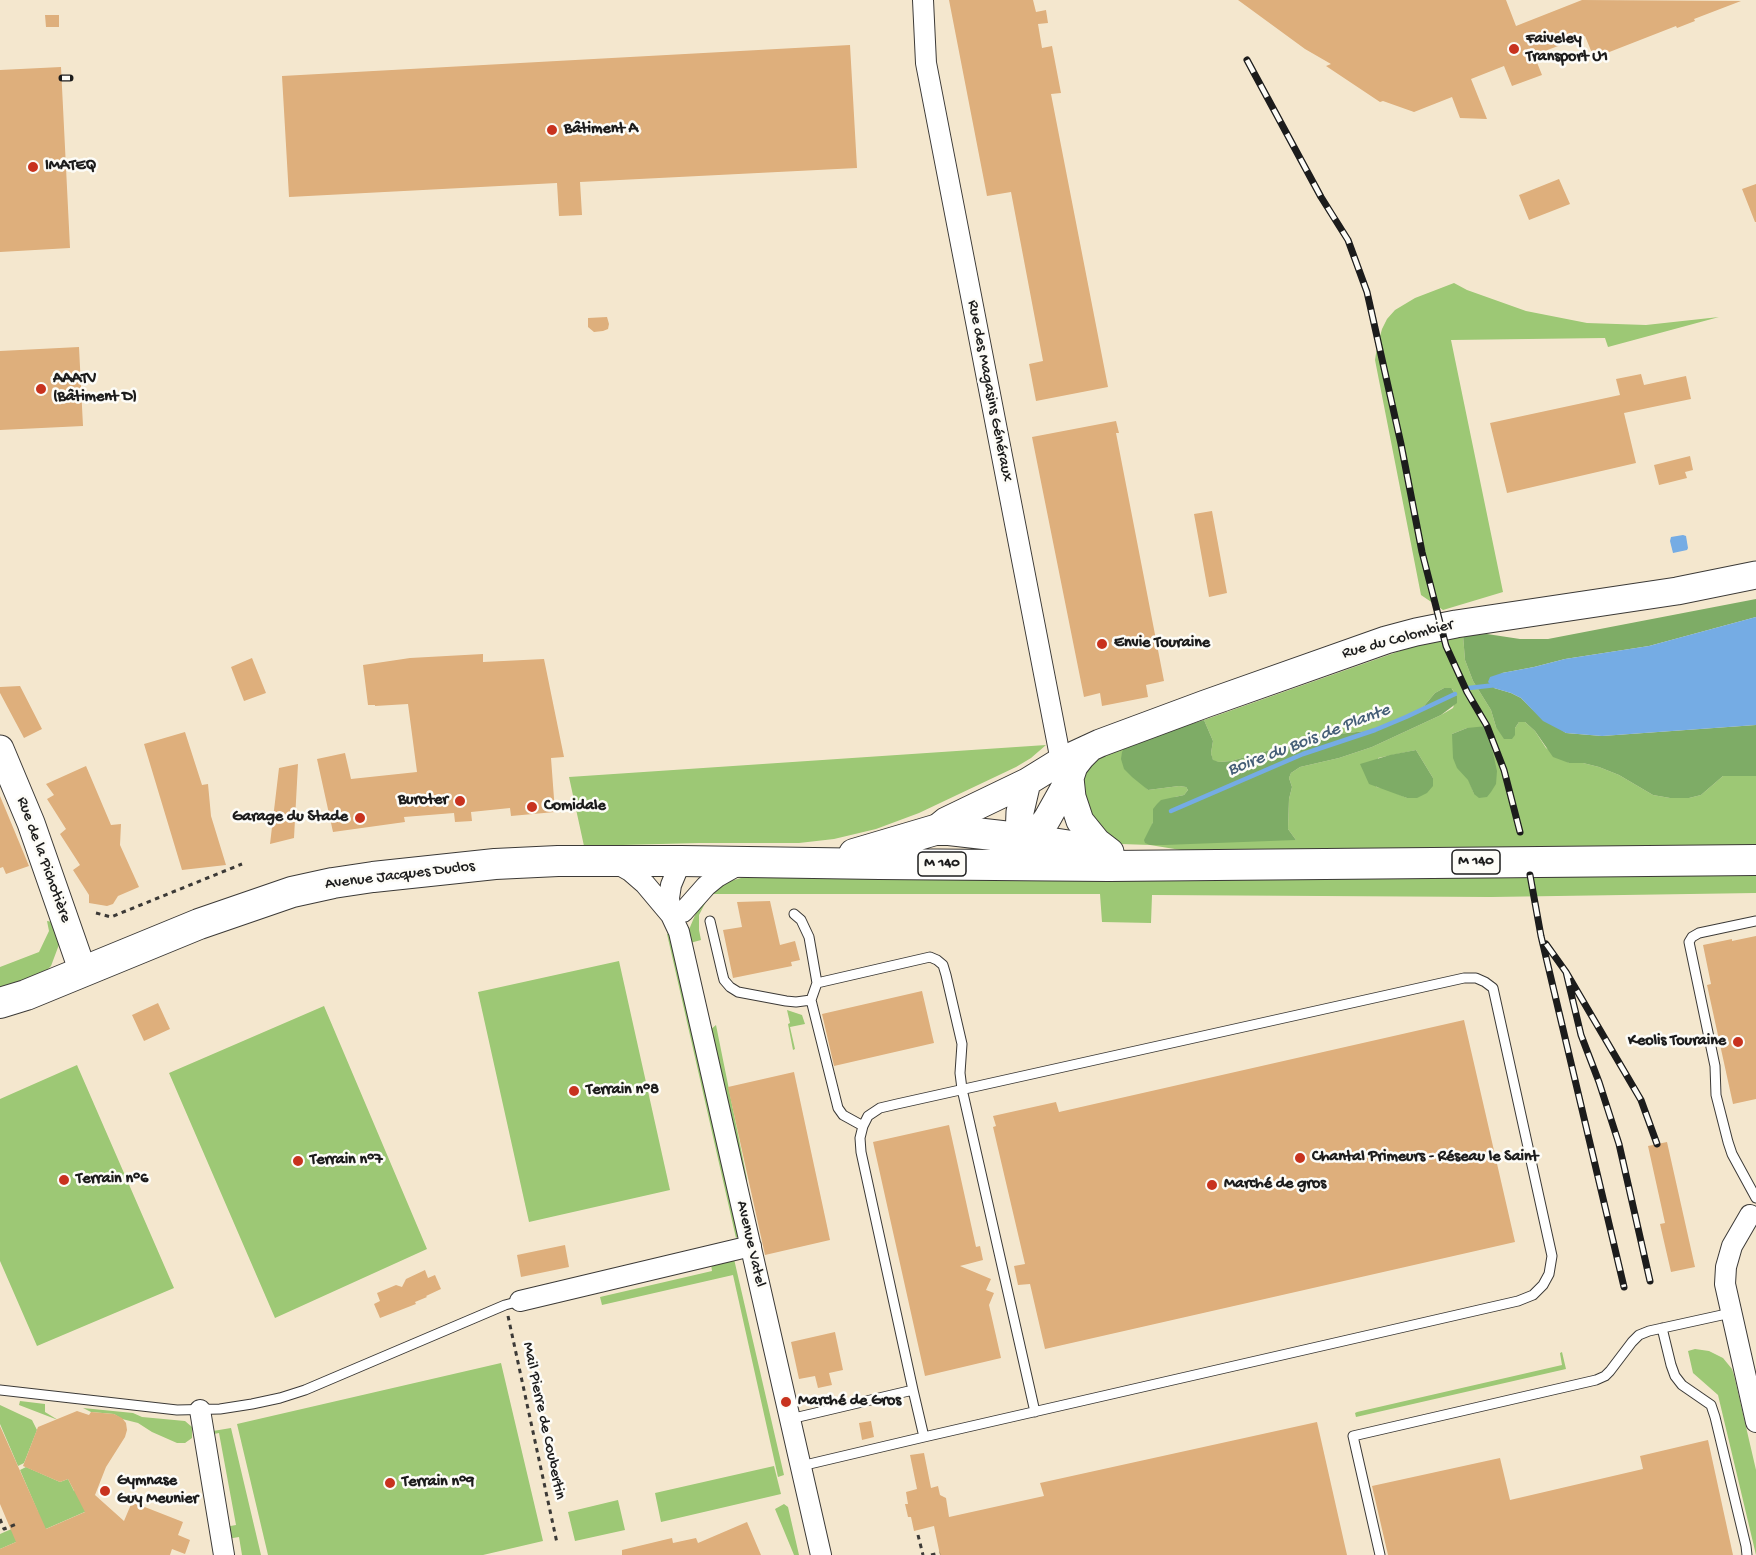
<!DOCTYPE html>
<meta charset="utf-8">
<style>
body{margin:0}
canvas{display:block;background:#f4e7ce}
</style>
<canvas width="1756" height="1555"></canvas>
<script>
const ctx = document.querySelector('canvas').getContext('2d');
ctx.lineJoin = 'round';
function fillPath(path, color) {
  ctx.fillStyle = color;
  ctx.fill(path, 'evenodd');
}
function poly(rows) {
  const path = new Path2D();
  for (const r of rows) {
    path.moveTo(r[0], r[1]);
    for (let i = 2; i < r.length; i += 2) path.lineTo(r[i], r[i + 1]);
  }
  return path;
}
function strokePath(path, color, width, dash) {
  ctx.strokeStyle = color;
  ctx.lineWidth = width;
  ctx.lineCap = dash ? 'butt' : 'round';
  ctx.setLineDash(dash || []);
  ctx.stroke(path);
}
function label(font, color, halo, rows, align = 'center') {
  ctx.font = font + ' "Gochi Hand",sans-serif';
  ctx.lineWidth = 5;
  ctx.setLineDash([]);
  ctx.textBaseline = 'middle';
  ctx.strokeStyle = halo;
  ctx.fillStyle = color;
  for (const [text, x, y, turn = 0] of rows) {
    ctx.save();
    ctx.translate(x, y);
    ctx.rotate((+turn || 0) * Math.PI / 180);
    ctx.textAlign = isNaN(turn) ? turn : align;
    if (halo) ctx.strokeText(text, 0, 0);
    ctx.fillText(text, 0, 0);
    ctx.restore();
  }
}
fillPath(poly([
 [1454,283,1467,290,1526,311,1587,323,1646,325,1719,317,1608,347,1605,338,1451,340,1503,592,1443,610,1421,595,1375,360,1377,347,1382,329,1387,319,1395,310,1415,298],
 [1463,635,1465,660,1473,681,1491,710,1496,727,1515,735,1515,728,1519,722,1525,722,1535,731,1546,748,1569,763,1583,763,1599,767,1619,775,1653,795,1670,798,1689,798,1701,795,1723,776,1756,776,1756,846,1187,851,1150,845,1121,844,1112,842,1081,804,1084,773,1092,763,1107,754,1125,746,1143,785,1148,790,1179,786,1186,787,1188,790,1184,795,1175,797,1153,822,1151,828,1296,840,1288,829,1289,799,1292,787,1289,778,1291,773,1300,767,1339,758,1372,747,1441,715,1453,708,1457,696,1452,689,1444,688,1435,693,1424,706,1406,717,1375,730,1320,736,1231,761,1219,762,1213,761,1211,753,1213,741,1204,720,1414,646],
 [1467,728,1474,794,1452,734],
 [1416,750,1433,778,1407,798,1384,788,1376,787,1378,758],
 [1046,745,1031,758,1016,767,919,813,876,829,834,839,799,843,699,843,584,846,569,777],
 [1756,868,1756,893,1491,897,1152,895,1151,923,1102,922,1100,894,710,894,699,915,699,930,701,940,690,943,688,932,698,908,707,896,727,882,741,878,774,874],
 [47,921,53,922,60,942,51,966,42,975,0,993,0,967,39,952,49,931],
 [671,933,740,1235,736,1238,667,934],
 [619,961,670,1190,529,1222,478,992],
 [324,1006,427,1249,275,1318,169,1073],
 [787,1010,802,1015,805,1024,790,1027,795,1049,793,1050,788,1024,790,1023],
 [716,1025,747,1179,747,1189,710,1030],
 [77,1065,174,1288,37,1346,0,1261,0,1099],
 [734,1259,784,1475,778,1477,733,1275,602,1305,600,1297,712,1271,711,1264],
 [1695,1349,1709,1351,1723,1358,1732,1369,1734,1375,1756,1470,1756,1555,1718,1395,1693,1373,1688,1351],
 [1562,1352,1566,1369,1356,1417,1355,1413,1357,1412,1562,1365,1560,1353],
 [501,1363,543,1541,483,1555,268,1555,237,1424],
 [20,1401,45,1404,45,1412,58,1420,19,1405],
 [0,1405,32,1420,37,1430,24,1463,18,1466,0,1424],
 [83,1408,133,1413,142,1417,185,1421,192,1427,192,1438,185,1443,177,1443,152,1432,138,1423,122,1419,114,1414,91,1412],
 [231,1428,261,1555,242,1555,239,1537,227,1539,225,1527,236,1525,219,1433,209,1435,207,1432],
 [774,1466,781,1494,661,1522,655,1493],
 [26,1467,60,1482,68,1479,74,1491,81,1488,96,1507,0,1549,0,1534,30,1521,38,1512,20,1470],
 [618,1500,625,1530,575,1541,568,1512],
 [784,1504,788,1507,799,1555,794,1555,775,1509]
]), '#9dc875');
fillPath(poly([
 [1756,599,1756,617,1649,646,1565,659,1534,667,1502,673,1494,688,1511,693,1521,698,1532,709,1566,733,1602,736,1756,725,1756,776,1723,776,1701,795,1689,798,1670,798,1653,795,1619,775,1599,767,1583,763,1569,763,1553,757,1535,731,1525,722,1519,722,1515,728,1515,735,1512,739,1504,739,1496,727,1491,710,1473,681,1465,660,1463,635,1487,634,1520,639,1548,639],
 [1444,688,1451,688,1457,696,1457,703,1441,715,1372,747,1339,758,1300,767,1291,773,1289,778,1292,787,1289,799,1288,829,1296,840,1164,845,1150,845,1145,843,1144,840,1153,822,1153,809,1157,804,1161,800,1184,795,1188,790,1186,787,1179,786,1148,790,1132,777,1124,769,1121,759,1122,752,1125,746,1135,741,1204,720,1213,741,1211,753,1213,760,1219,762,1231,761,1320,736,1375,730,1406,717,1424,706,1435,693],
 [1487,726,1497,771,1496,784,1491,792,1487,797,1479,798,1474,794,1468,780,1457,768,1453,758,1452,734,1467,728],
 [1416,750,1433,778,1433,786,1427,793,1417,798,1407,798,1369,784,1360,764,1390,755]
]), '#7eac66');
fillPath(poly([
 [1683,535,1686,536,1688,548,1687,550,1673,553,1670,541,1671,537],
 [1756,617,1756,725,1602,736,1566,733,1543,721,1521,698,1511,693,1494,688,1488,682,1490,677,1502,673,1534,667,1565,659,1649,646]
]), '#75ace4');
strokePath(poly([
 [1469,688,1496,685],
 [1171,811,1303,754,1375,730,1406,717,1455,694]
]), '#75ace4', 4.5);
fillPath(poly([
 [949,0,1033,0,1036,12,1046,10,1048,23,1038,24,1042,48,1052,46,1061,93,1051,94,1108,387,1036,401,1029,364,1043,361,1011,192,987,196],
 [1238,0,1506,0,1516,26,1582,0,1741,1,1694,19,1695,21,1677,28,1676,26,1594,58,1585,36,1534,55,1542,75,1512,86,1504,66,1471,79,1487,119,1460,118,1452,97,1414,112,1383,101,1380,102,1326,66,1331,64,1305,49],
 [45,15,59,15,59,27,46,27],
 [850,45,857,168,580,182,582,215,559,216,557,183,289,197,282,76],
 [61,67,70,248,0,252,0,70],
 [1559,179,1570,204,1529,220,1519,195],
 [1756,184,1756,222,1755,222,1742,189],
 [607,317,609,324,608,329,603,331,594,332,588,327,588,318],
 [79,347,83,426,0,430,0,351],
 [1641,374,1644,385,1686,376,1691,399,1624,413,1636,463,1507,493,1490,423,1620,395,1616,379],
 [1116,421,1119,433,1116,433,1164,681,1146,685,1148,697,1102,706,1100,693,1084,697,1032,437],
 [1690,456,1693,470,1685,472,1687,478,1659,485,1654,465],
 [1212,511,1227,593,1209,597,1194,514],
 [483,654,483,662,544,659,564,757,551,758,555,812,511,816,510,808,471,812,472,821,455,822,454,813,404,817,405,822,333,832,317,759,345,753,351,779,417,772,408,704,375,706,375,705,368,705,363,665,410,658],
 [252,658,266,693,244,701,231,667],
 [20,686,42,729,24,738,0,693,0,687],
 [185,732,202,785,208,784,211,816,226,865,182,870,144,744],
 [298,764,294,838,270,844,279,768],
 [86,766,111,825,121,824,120,845,139,887,118,896,113,904,107,906,89,903,89,895,73,870,80,865,60,834,66,829,47,799,54,795,46,784],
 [0,796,29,866,6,874,3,867,0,868],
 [770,901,780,945,795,941,800,960,791,962,792,966,733,978,723,930,742,927,737,902],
 [1756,936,1756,1099,1733,1104,1707,985,1711,984,1703,945,1732,939,1732,941],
 [922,991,934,1043,834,1066,822,1014],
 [158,1003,170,1029,144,1041,132,1015],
 [1464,1020,1515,1242,1045,1349,1030,1284,1018,1285,1014,1266,1025,1264,993,1127,996,1126,993,1116,1056,1102,1059,1112],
 [794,1072,830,1240,765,1255,728,1087],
 [949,1125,976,1247,980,1246,983,1260,960,1266,991,1279,986,1290,994,1293,989,1305,1001,1358,925,1376,873,1142],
 [1667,1142,1695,1267,1671,1272,1660,1224,1665,1223,1648,1146],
 [565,1245,569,1267,521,1277,517,1255],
 [425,1270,428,1278,435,1275,441,1289,426,1296,427,1297,415,1302,416,1304,380,1318,374,1304,380,1301,377,1293,396,1285,402,1287,406,1279],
 [835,1332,843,1370,829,1373,832,1385,818,1388,815,1376,799,1379,791,1342],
 [77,1411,89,1415,91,1412,114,1414,122,1418,126,1423,127,1430,125,1437,106,1467,95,1495,124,1521,132,1502,183,1522,178,1535,190,1540,185,1554,172,1549,170,1555,0,1555,0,1549,16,1542,0,1504,0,1426,46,1529,85,1512,68,1479,60,1482,23,1466,38,1427],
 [871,1421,874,1437,862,1440,859,1423],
 [1317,1422,1347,1555,940,1555,934,1526,914,1531,911,1517,908,1517,905,1504,908,1504,906,1492,917,1489,910,1455,924,1453,931,1488,938,1486,940,1495,946,1498,949,1517,1044,1496,1040,1483],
 [1708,1440,1733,1555,1388,1555,1372,1486,1500,1458,1510,1500,1643,1469,1640,1456],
 [747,1522,761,1555,622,1555,622,1550,672,1538,673,1543,696,1538,698,1543]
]), '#deaf7c');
const service = poly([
 [794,914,801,920,809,937,817,983],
 [710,921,722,972,724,980,730,987,738,992,786,1001,796,1002,811,1000],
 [1756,921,1699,933,1692,937,1689,942,1715,1066,1716,1095,1728,1142,1732,1154,1756,1198],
 [863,1126,843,1115,838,1108,811,1000,817,983,930,957,937,960,943,965,946,975,962,1044,960,1073,962,1089,1035,1412],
 [1662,1328,1671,1365,1675,1376,1682,1385,1711,1405,1715,1417,1746,1546,1747,1555],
 [0,1390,177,1410,220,1409,252,1404,280,1398,305,1390,505,1305,520,1301],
 [913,1390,861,1152,860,1138,863,1126,868,1116,880,1108,897,1104,1464,978,1476,978,1485,982,1493,988,1552,1256,1549,1274,1543,1285,1533,1295,1518,1301,924,1437],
 [790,1419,913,1390,924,1437,801,1466],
 [1380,1555,1353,1436,1596,1380,1605,1376,1610,1371,1632,1342,1639,1335,1649,1331,1731,1313]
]);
const minor = poly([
 [923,0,926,63,1059,751,1066,772],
 [681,861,671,885,669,898,671,915,679,932,821,1555],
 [614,862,630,871,645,884,671,915],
 [683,912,706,886,717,877,740,864],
 [1750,1215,1732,1246,1726,1267,1725,1284,1756,1422],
 [520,1301,751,1246],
 [200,1410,224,1555]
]);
const secondary = poly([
 [0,749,31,823,83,972],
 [1070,778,1072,797,1080,821,1097,842,1110,852],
 [1027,782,1020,812,1019,838,1024,850,1031,857],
 [935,830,946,821,1027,782,1061,761,1100,743,1205,704,1386,640,1416,632,1456,624,1677,591,1756,575],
 [1019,854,1029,845,1047,819,1070,778,1074,766,1081,757,1089,749]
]);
const primary = poly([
 [854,854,935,830,949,830,1019,838,1098,850],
 [0,1003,26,995,199,924,292,892,333,883,373,877,495,864,558,861,681,861,880,864,1109,866,1756,860]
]);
strokePath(service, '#3c3a37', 11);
strokePath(minor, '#3c3a37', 22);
strokePath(secondary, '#3c3a37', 29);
strokePath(primary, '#3c3a37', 32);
strokePath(poly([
 [96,913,111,917,242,864],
 [508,1316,557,1543],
 [0,1519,4,1529,19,1523],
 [918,1535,923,1555],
 [931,1555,940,1553]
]), '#3c3a37', 3, [4.5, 4.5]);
strokePath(service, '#fff', 9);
strokePath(minor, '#fff', 20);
strokePath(secondary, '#fff', 27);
strokePath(primary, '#fff', 30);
const rail = poly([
 [1247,60,1321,197,1348,240,1367,292,1401,444,1422,552,1446,646,1467,692,1487,726,1504,770,1520,832],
 [62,78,70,78],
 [1530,875,1541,936,1624,1287],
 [1546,944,1566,972,1641,1100,1657,1144],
 [1566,972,1581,1035,1599,1082,1619,1144,1650,1281]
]);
strokePath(rail, '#1c1c1c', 7);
strokePath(rail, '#fdfcf7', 4.5, [14]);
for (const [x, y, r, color] of [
 [1514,49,6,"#c8321e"],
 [552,130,6,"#c8321e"],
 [33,167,6,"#c8321e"],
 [41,389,6,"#c8321e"],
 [1102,644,6,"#c8321e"],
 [460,801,6,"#c8321e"],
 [532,807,6,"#c8321e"],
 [360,818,6,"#c8321e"],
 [1738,1042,6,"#c8321e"],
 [574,1091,6,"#c8321e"],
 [1300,1158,6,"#c8321e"],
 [298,1161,6,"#c8321e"],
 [64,1180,6,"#c8321e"],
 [1212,1185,6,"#c8321e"],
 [786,1402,6,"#c8321e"],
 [390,1483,6,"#c8321e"],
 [105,1491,6,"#c8321e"]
]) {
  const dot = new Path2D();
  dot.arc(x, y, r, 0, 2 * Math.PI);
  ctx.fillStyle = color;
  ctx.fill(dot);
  strokePath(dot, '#fdfcf7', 2);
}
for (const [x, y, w] of [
 [1476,862,48],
 [942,864,48]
]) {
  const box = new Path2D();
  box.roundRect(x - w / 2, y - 12, w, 24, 4.5);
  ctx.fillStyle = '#fdfcf7';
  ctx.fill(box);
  strokePath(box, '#1c1c1c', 1.5);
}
label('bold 15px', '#1c1c1c', null, [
 ["M 140",1476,862],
 ["M 140",942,864]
]);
label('bold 16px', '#1c1c1c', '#fdfcf7', [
 ["Faiveley",1526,40],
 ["Transport U1",1526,58],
 ["Bâtiment A",564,130],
 ["IMATEQ",45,167],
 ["AAATV",53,380],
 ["(Bâtiment D)",53,398],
 ["Envie Touraine",1114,644],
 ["Buroter",448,801,"right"],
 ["Comidale",544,807],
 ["Garage du Stade",348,818,"right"],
 ["Keolis Touraine",1726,1042,"right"],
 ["Terrain n°8",586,1091],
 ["Chantal Primeurs - Réseau le Saint",1312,1158],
 ["Terrain n°7",310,1161],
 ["Terrain n°6",76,1180],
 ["Marché de gros",1224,1185],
 ["Marché de Gros",798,1402],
 ["Gymnase",117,1482],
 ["Guy Meunier",117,1500],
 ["Terrain n°9",402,1483]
], 'left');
label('16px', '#1c1c1c', '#fdfcf7', [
 ["Rue des Magasins Généraux",989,391,79],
 ["Rue du Colombier",1398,640,-15],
 ["Rue de la Pichotière",43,860,70],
 ["Avenue Jacques Duclos",400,876,-7],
 ["Avenue Vatel",750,1244,77],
 ["Mail Pierre de Coubertin",543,1421,78]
]);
label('italic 18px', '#445d76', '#fdfcf7', [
 ["Boire du Bois de Plante",1309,741,-21]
]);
</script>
